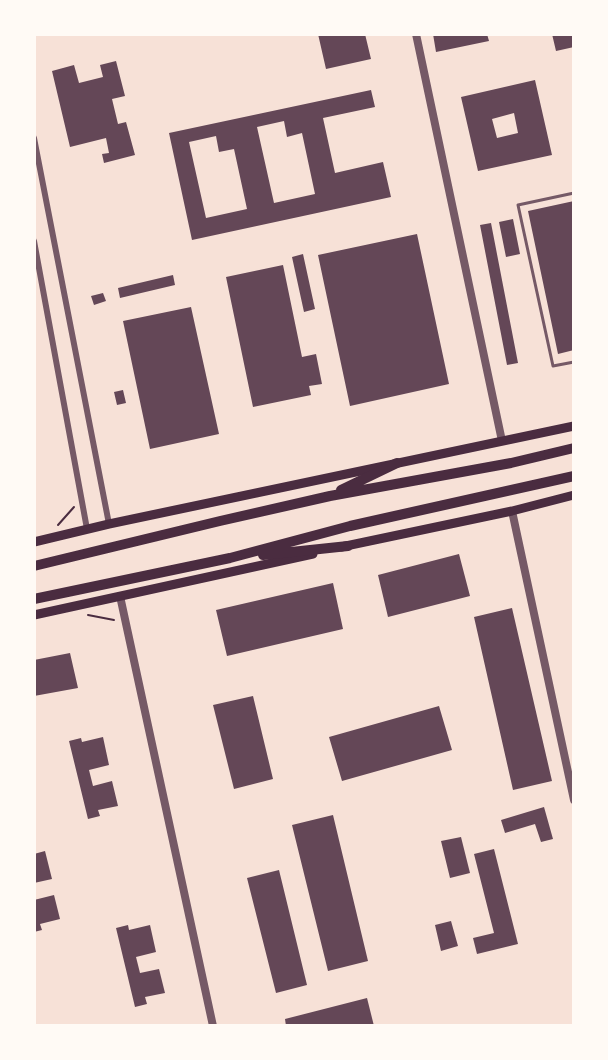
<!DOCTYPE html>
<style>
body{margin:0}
#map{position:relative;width:608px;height:1060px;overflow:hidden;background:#f7e1d7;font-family:"Titillium Web",sans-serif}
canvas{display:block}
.frame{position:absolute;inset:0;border:36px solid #fffaf5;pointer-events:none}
</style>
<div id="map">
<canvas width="608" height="1060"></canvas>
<div class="frame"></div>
</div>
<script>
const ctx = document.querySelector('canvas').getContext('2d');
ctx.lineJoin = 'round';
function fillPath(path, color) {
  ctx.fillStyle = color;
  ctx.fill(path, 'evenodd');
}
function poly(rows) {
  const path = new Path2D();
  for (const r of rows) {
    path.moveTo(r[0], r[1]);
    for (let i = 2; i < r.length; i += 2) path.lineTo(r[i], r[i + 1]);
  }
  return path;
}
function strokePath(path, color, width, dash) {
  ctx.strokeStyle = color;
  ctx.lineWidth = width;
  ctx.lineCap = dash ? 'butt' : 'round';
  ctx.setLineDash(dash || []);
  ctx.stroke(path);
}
fillPath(poly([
 [318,34,365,34,371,59,326,69],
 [433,34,487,34,489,41,436,52],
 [552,34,574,34,574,47,556,51],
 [116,61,125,96,112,99,118,124,126,122,135,155,104,163,102,154,109,153,106,138,70,147,52,71,74,65,79,83,103,77,100,65],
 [535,80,552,155,478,171,461,97],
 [514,113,518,133,497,138,492,119],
 [371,90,375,107,323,118,335,173,383,162,391,197,192,240,169,133],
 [284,121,287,137,302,133,315,194,274,203,257,127],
 [216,136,219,152,234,149,247,209,206,218,189,142],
 [574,201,574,350,558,354,528,211],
 [513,219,520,254,506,257,499,222],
 [491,223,518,363,507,365,480,225],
 [417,234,449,384,350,406,318,255],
 [303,254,315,309,304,312,292,257],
 [283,265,302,357,316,354,322,384,309,386,311,395,253,407,226,277],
 [173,275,175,285,120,298,118,288],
 [103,293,106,301,94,305,91,296],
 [191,307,219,434,150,449,123,321],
 [123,390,126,403,117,405,114,392],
 [459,554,470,596,388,617,378,575],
 [333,583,343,629,227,656,216,610],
 [512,608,552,781,513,790,474,617],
 [70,653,78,688,34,696,34,660],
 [253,696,273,779,234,789,213,705],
 [439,706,452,750,342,781,329,737],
 [103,737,109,765,89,770,93,786,112,781,118,806,98,810,100,816,88,819,69,741,81,738,82,742],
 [544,807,553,839,541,842,535,824,505,833,501,820],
 [333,815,368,961,328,971,292,825],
 [461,837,470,873,450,878,441,841],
 [494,849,518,944,477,954,473,938,494,933,474,854],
 [45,851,52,879,34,883,34,854],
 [279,870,307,985,276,993,247,878],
 [54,895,60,919,40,924,42,930,34,932,34,900],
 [451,921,458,946,441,951,435,925],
 [128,925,129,930,150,925,156,952,136,957,140,973,159,969,165,993,145,997,147,1004,135,1007,116,928],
 [367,998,374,1026,286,1026,285,1019]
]), '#644757');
strokePath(poly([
 [58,525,74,507],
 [88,615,114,620]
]), '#4a2c40', 2);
strokePath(poly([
 [574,193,518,205,553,366,574,362]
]), '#755966', 3);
strokePath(poly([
 [34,138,109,524],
 [34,241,87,529]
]), '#755966', 6);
strokePath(poly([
 [416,34,502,441],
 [512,511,574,800],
 [120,596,213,1026]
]), '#755966', 8);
strokePath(poly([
 [34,542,109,524,574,426],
 [341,547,512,511,574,495],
 [34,615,313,554]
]), '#4a2c40', 9);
strokePath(poly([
 [341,490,397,463],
 [263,555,348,546],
 [34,566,220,521,330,496,511,463,574,448],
 [34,599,230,558,350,526,574,476]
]), '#4a2c40', 10);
</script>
